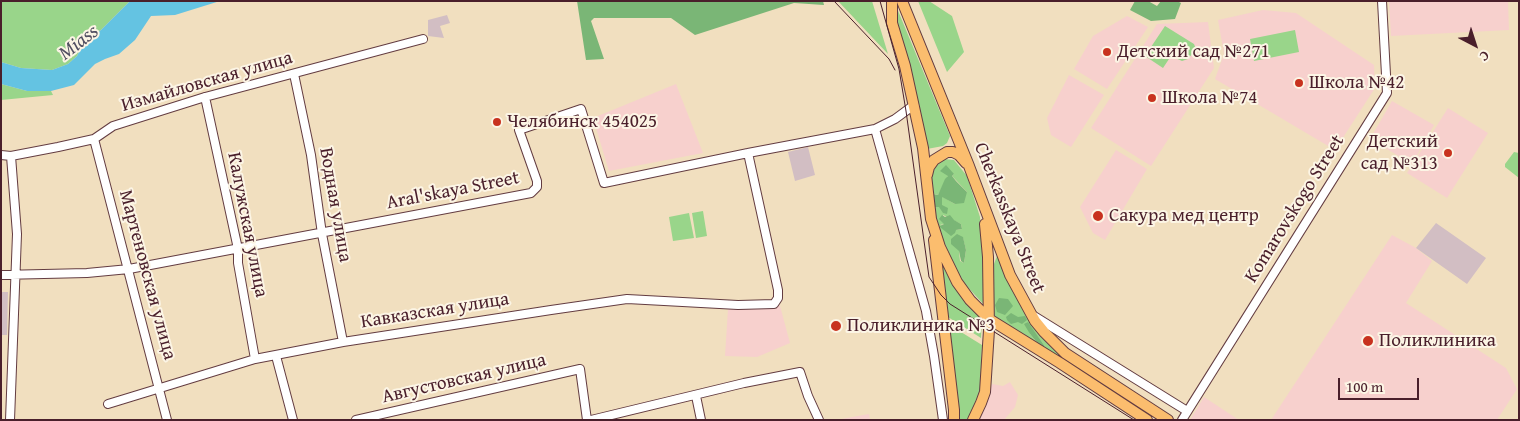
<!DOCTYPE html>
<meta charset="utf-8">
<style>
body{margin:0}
#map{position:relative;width:1520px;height:421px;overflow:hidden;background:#f1dfbf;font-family:"Gentium Book Plus",serif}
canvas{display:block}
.frame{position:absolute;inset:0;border:2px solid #4a1f2b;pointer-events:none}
.north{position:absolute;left:1450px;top:20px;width:50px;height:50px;-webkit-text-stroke:4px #fcf5e5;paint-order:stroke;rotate:140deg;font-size:14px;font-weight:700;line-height:20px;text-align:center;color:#4a1f2b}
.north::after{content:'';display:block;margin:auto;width:18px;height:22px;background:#4a1f2b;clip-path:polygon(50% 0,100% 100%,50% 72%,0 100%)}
.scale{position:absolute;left:1338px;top:378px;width:81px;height:22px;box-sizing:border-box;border:2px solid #4a1f2b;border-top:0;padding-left:6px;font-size:15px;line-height:18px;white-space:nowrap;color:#4a1f2b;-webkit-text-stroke:4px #fcf5e5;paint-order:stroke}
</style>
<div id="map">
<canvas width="1520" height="421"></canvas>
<div class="frame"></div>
<div class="north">С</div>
<div class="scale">100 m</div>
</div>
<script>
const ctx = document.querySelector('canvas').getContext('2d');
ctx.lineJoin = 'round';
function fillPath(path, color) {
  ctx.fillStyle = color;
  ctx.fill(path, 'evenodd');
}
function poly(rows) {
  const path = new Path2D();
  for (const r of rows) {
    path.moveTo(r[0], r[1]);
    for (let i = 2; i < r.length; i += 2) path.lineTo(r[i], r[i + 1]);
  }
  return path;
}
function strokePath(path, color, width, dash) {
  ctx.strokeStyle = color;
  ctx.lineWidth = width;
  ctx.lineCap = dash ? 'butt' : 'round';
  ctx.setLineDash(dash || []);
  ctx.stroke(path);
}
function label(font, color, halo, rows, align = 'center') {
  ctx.font = font + ' "Gentium Book Plus",serif';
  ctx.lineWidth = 4;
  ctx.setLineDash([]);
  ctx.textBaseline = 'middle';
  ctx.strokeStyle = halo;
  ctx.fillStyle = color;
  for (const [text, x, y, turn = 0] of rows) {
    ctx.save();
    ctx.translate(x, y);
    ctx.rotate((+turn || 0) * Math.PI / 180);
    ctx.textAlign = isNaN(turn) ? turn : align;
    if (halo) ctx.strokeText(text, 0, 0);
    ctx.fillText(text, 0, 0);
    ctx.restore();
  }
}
fillPath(poly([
 [1389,1,1508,1,1509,30,1391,36],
 [1263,10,1296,13,1374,65,1375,88,1335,150,1215,79,1224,54,1218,20],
 [1127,16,1148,27,1107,89,1074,69,1093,36],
 [1208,22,1214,68,1151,166,1091,128,1157,24],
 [1069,75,1104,95,1071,147,1051,135,1047,118],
 [676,84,703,153,609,171,593,118],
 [1392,101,1434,125,1412,164,1370,139],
 [1448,108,1488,133,1447,198,1407,173],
 [1116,150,1147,169,1105,240,1093,233,1080,207],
 [1392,235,1416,248,1432,261,1406,303,1506,368,1517,389,1497,420,1271,420],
 [780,306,790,343,757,357,725,356,728,309],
 [1010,382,1018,395,1015,407,1004,420,980,420,992,384,1003,386],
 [1204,397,1239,420,1190,420],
 [869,414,870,420,836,420]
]), '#f7d0cd');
fillPath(poly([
 [447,15,450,23,440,26,444,38,428,36,428,20],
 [808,147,815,175,795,181,788,152],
 [1436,223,1486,258,1467,284,1416,248],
 [1,292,8,292,7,335,1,335]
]), '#d2bec3');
fillPath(poly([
 [1,1,130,1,101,30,85,40,77,56,68,64,52,70,21,68,1,62],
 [838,1,872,1,888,54],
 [888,1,894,1,950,136,947,143,943,146,927,149,914,83,903,41],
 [918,1,929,1,952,16,964,52,947,72],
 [1165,26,1194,44,1196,49,1188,59,1182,61,1171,56,1163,68,1145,56],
 [1295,30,1299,52,1254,61,1250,39],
 [1,84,27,91,51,91,53,95,1,100],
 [1514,152,1519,153,1519,178,1505,167,1505,164],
 [944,159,954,160,967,176,980,217,985,306,964,283,956,269,938,228,932,199,931,176,937,164],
 [954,174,952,176,967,192,955,204,941,196,942,206,934,194,938,195,948,176],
 [943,215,961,224,962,229,956,230,940,225,944,224],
 [963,238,966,250,964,263,960,261,959,251],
 [703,211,707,236,696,238,692,213],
 [689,213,694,238,673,241,669,217],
 [998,253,1009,284,1026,316,1041,337,1059,355,1059,356,992,316,994,264],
 [1027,322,1044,345,1044,346,1039,345,1030,334],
 [941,262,951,282,963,299,982,320,981,338,948,317],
 [948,324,982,345,980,394,974,409,967,420,958,420]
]), '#99d58a');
fillPath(poly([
 [577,1,823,1,824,5,794,3,695,35,671,18,594,18,591,21,604,59,586,60],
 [1135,1,1148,1,1157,6,1161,1,1177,1,1181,3,1175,19,1151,21,1130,10],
 [946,165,954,174,952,176,956,181,967,192,964,203,955,204,942,197,942,205,948,208,947,214,943,213,939,207,935,207,933,201,933,194,938,195,945,179,948,176,940,171],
 [942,215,945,217,950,215,954,220,961,224,962,229,956,230,955,233,951,236,940,227,940,226,944,224,939,219],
 [957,234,963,237,966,250,964,263,961,261,959,251,951,244,951,239],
 [999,298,1008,299,1013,306,1005,315,997,312,995,305],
 [1011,313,1018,317,1025,316,1027,320,1022,324,1018,322,1011,324,1007,320,1006,317],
 [1028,322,1044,345,1044,347,1039,345,1030,334,1024,324]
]), '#7ab676');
fillPath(poly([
 [130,1,220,1,175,15,151,16,135,40,119,54,105,59,95,64,74,85,51,91,27,91,1,84,1,62,21,68,52,70,68,64,77,56,85,40,101,30]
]), '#64c3e2');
const minor = poly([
 [294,74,311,155,322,234,343,342],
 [205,97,238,249,238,263,255,359],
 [875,129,926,311,934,356,943,420],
 [94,139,167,420],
 [1,155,11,156,58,147,94,139,113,126,205,97,423,39],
 [1,275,87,273,129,269,531,193,537,187,537,181,519,130,581,109,604,183,748,153,875,129,895,119,914,105],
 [1034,316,1187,411],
 [276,356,293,420],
 [696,396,701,420],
 [108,404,255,359,343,342,551,310,627,299,738,305,774,304,778,298,778,290,748,153],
 [10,420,17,234,11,156],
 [356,420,580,369,587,420],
 [591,420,744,383,800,372,808,396,819,420],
 [1182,420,1387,93,1382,1]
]);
const major = poly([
 [892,1,892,23,905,66,923,148,931,219,940,247,957,282,970,300,989,319,1060,363,1147,420],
 [902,1,969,166,1010,275,1035,321,1044,332,1065,353,1168,420],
 [927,175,929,167,934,160,947,152,953,152,959,155,966,163],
 [934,240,954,410,954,420],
 [973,420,981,403,985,392,989,330,988,257,985,224]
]);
strokePath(minor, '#633c41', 10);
strokePath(major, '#633c41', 12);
strokePath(minor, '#fff', 8);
strokePath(major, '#fbbd6e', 10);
strokePath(poly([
 [834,1,889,59,895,70],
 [880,1,899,69,906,111,929,277,941,295,950,304,1134,420]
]), '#4a1f2b', 1);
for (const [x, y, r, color] of [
 [1107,52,5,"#c8321e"],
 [1299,83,5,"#c8321e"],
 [1152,98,5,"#c8321e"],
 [497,122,5,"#c8321e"],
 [1448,153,5,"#c8321e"],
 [1098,216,6,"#c8321e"],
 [836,326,6,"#c8321e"],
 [1368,341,6,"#c8321e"]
]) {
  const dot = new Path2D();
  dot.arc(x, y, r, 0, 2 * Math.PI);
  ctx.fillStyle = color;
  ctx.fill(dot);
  strokePath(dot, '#fcf5e5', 2);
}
label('19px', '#4a1f2b', '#fcf5e5', [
 ["Детский сад №271",1117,52],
 ["Школа №42",1309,83],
 ["Школа №74",1162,98],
 ["Челябинск 454025",507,122],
 ["Детский",1438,142,"right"],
 ["сад №313",1438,164,"right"],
 ["Сакура мед центр",1109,216],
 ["Поликлиника №3",847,326],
 ["Поликлиника",1379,341]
], 'left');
label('19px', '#4a1f2b', '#fcf5e5', [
 ["Измайловская улица",207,82,-16],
 ["Aral'skaya Street",453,191,-11],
 ["Водная улица",335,205,80],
 ["Komarovskogo Street",1295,209,-58],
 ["Cherkasskaya Street",1009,218,68],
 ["Калужская улица",247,225,79],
 ["Мартеновская улица",147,275,75],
 ["Кавказская улица",435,311,-9],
 ["Августовская улица",464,379,-13]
]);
label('italic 20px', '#525062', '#fcf5e5', [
 ["Miass",79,43,-38]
]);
</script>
